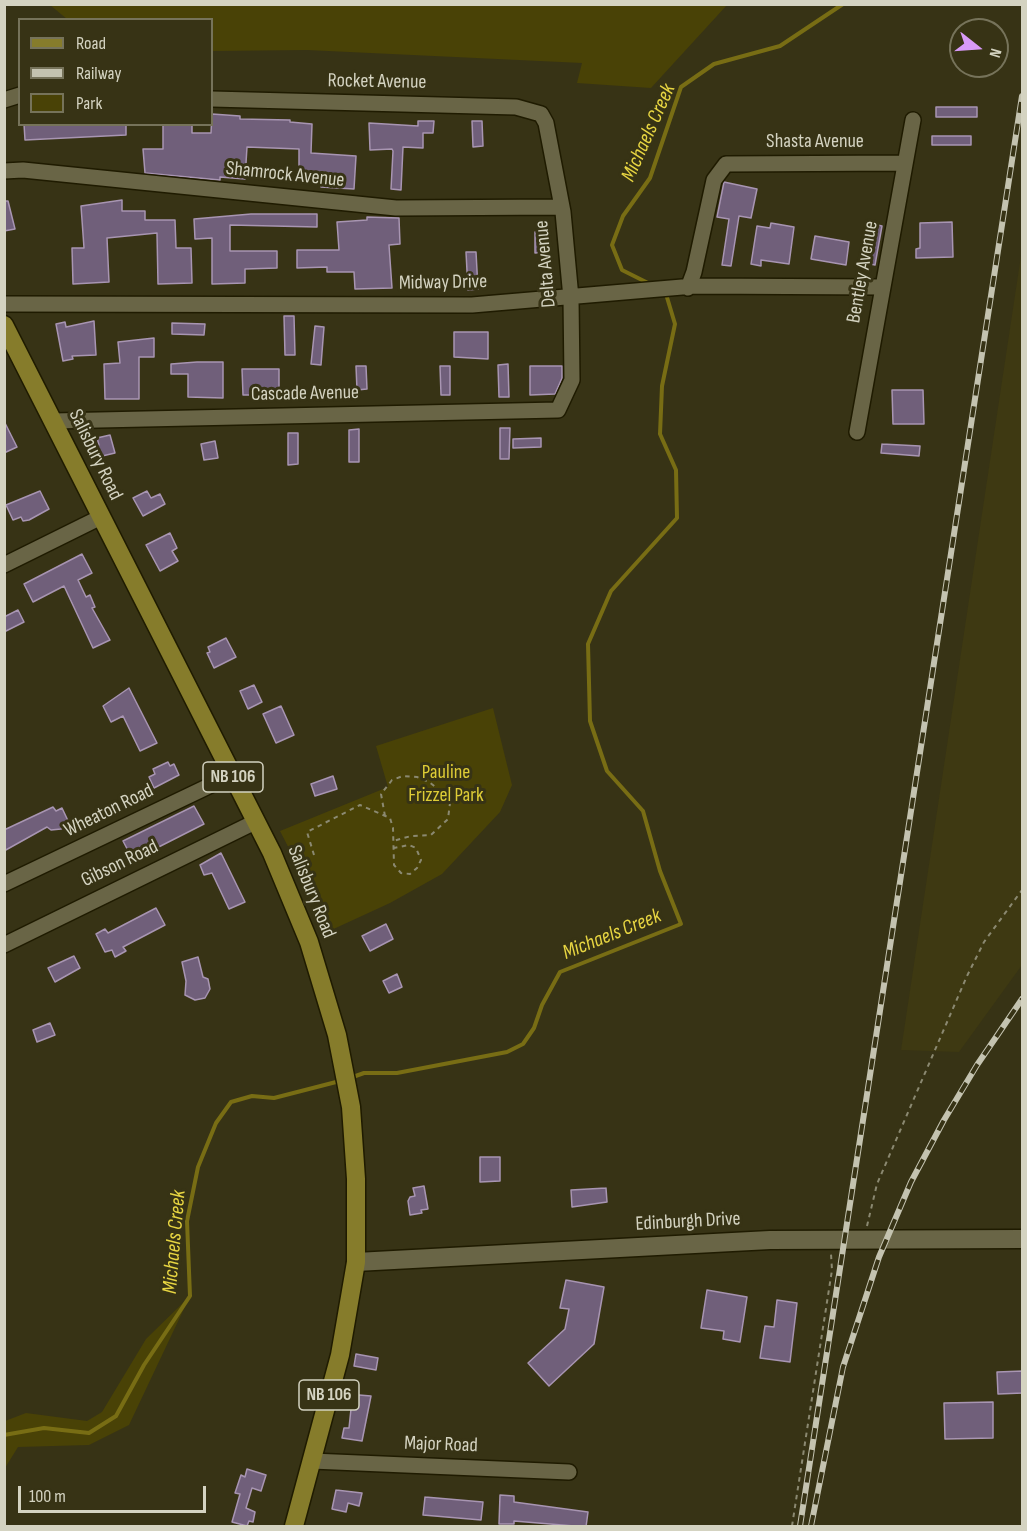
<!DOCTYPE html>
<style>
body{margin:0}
#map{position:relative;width:1027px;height:1531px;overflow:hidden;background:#373315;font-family:"Sofia Sans Condensed",sans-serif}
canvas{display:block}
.frame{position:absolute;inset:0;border:6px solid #d4d3c1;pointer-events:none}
.legend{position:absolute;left:18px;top:18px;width:195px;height:108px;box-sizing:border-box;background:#373315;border:2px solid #76735a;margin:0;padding:8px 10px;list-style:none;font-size:18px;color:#d4d3c1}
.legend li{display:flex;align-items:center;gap:12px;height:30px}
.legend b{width:30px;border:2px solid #76735a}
.north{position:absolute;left:949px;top:18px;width:60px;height:60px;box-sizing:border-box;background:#373315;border:2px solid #76735a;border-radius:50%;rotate:107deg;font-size:16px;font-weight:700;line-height:24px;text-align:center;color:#d4d3c1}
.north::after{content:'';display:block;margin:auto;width:21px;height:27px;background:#d89af8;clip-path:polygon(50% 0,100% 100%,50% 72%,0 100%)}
.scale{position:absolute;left:18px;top:1486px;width:188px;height:27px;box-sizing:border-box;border:3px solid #d4d3c1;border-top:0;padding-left:8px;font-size:18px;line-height:21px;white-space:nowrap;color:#d4d3c1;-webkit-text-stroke:4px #373315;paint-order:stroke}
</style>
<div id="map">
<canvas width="1027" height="1531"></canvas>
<div class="frame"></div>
<ul class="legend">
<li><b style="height:8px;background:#867c2b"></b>Road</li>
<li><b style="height:8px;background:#c4c3b0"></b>Railway</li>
<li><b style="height:16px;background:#494206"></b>Park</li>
</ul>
<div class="north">N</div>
<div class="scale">100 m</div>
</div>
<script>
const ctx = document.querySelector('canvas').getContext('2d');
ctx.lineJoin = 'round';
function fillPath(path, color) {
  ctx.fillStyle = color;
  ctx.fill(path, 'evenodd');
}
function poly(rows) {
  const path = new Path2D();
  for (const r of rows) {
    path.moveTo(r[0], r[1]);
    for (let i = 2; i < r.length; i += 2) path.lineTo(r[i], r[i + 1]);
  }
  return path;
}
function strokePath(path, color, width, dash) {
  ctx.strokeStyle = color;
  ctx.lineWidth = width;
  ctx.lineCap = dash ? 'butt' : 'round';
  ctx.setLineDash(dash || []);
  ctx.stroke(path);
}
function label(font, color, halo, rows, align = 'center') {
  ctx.font = font + ' "Sofia Sans Condensed",sans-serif';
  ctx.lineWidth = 6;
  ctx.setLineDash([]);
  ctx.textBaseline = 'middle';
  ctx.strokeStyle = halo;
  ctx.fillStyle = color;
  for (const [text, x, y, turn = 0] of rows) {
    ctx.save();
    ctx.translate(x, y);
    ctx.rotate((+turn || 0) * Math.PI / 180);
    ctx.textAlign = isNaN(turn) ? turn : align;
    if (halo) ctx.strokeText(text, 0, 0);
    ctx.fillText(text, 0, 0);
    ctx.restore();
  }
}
fillPath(poly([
 [1022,249,1022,965,959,1052,901,1050]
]), '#3e3912');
fillPath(poly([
 [50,5,727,5,651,88,577,83,582,63,307,50,212,51,212,20,67,19],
 [493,708,512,785,500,812,442,874,390,903,327,932,315,899,280,831,388,787,376,746],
 [190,1296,129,1425,89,1445,18,1447,5,1468,5,1421,26,1413,87,1421,102,1412,146,1339]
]), '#494206');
strokePath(poly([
 [650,284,622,270,612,245,623,216,650,178,681,87,714,64,780,46,843,4],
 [350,1078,364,1073,397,1073,507,1052,523,1044,534,1028,542,1005,560,972,681,924,660,871,643,811,607,771,590,721,588,644,611,591,677,518,676,470,660,434,662,386,675,324,666,294],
 [4,1435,44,1428,89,1433,116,1416,144,1365,190,1296,187,1221,198,1167,216,1123,231,1102,252,1096,274,1098,340,1081]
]), '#786d14', 4);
const building = poly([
 [936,107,977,107,977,117,936,117,936,107],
 [212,114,240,116,240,119,290,120,290,122,312,124,311,153,356,156,354,189,321,187,321,178,303,179,303,173,299,173,299,149,247,147,245,179,220,177,220,180,145,173,143,149,163,149,163,124,192,124,192,133,211,133,212,114],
 [418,121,434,121,433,133,423,133,423,148,403,147,401,190,391,189,393,151,392,149,370,150,369,123,418,126,418,121],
 [472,121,482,121,483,146,473,147,472,121],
 [24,124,126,124,126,135,25,140,24,124],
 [932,136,971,136,971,145,932,145,932,136],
 [724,182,757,189,751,218,739,216,731,266,722,265,729,219,717,217,724,182],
 [122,200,122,211,145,211,145,220,175,220,176,248,191,248,192,283,158,284,157,233,107,238,109,282,73,284,72,248,84,248,81,206,122,200],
 [4,201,8,201,15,229,4,231,4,201],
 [251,214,317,214,317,227,230,225,230,251,277,251,277,268,245,269,245,283,212,284,212,238,195,239,194,219,251,214],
 [367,217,399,218,400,244,389,245,392,288,355,289,354,272,327,272,327,267,297,268,297,250,339,250,337,222,367,220,367,217],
 [952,222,953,257,916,258,916,249,920,248,920,223,952,222],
 [771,223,794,227,789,264,761,260,761,266,751,264,757,226,770,228,771,223],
 [873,224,882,226,875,265,866,263,873,224],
 [546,231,547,252,535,253,535,232,546,231],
 [815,236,849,242,846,265,811,259,815,236],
 [466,252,476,252,478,289,468,290,466,252],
 [284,316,294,316,295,355,285,355,284,316],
 [94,321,96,355,72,356,73,359,63,361,56,324,65,322,66,327,94,321],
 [172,323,205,324,204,335,172,334,172,323],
 [315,326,324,327,321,365,311,364,315,326],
 [454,332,488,332,488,359,454,357,454,332],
 [154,338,154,357,139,357,139,399,105,399,104,364,120,363,118,342,154,338],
 [197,362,223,362,223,398,188,397,188,374,171,374,171,364,197,362],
 [508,364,509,397,499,397,498,365,508,364],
 [356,366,366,366,367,389,357,390,356,366],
 [440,366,450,366,450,395,441,395,440,366],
 [530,366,562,366,562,378,555,394,530,395,530,366],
 [242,369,279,369,279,395,243,395,242,369],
 [892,390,923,390,924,424,893,424,892,390],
 [4,421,17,447,4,453,4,421],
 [500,428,510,428,509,459,500,459,500,428],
 [359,429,359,462,349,462,349,430,359,429],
 [288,433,298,433,298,464,288,465,288,433],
 [110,435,115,453,98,457,95,446,99,445,97,438,110,435],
 [541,438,541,447,513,448,513,439,541,438],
 [215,441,218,458,204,460,201,444,215,441],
 [882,444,920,446,919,456,881,453,882,444],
 [40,491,49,509,29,520,23,521,21,517,13,520,6,505,40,491],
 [147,491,151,498,160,494,165,504,143,516,133,498,147,491],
 [170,533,177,548,172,551,178,561,160,571,146,545,170,533],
 [82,554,92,573,78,580,86,597,90,595,95,607,92,608,110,640,93,648,64,586,33,602,24,584,82,554],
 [18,610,24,622,4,632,4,617,18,610],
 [226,638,236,657,214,668,207,653,210,652,208,647,226,638],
 [254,685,262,702,248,709,240,691,254,685],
 [129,688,157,743,140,751,123,716,111,722,103,706,129,688],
 [281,706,294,735,276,743,263,714,281,706],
 [168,762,170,766,174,764,179,775,154,788,149,777,155,774,153,769,168,762],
 [333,776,337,789,315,796,311,784,333,776],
 [194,806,204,824,133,860,123,841,194,806],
 [53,807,56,811,62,808,70,825,61,829,51,830,47,827,4,851,4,830,53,807],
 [221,853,245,902,229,909,212,873,204,875,200,865,221,853],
 [156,908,165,925,123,947,126,951,115,957,112,950,105,952,96,934,105,929,108,933,156,908],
 [386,924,393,939,370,951,362,936,386,924],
 [74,956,80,968,55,982,48,968,74,956],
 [198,957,203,977,208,979,210,989,205,998,195,1000,185,995,186,981,182,962,198,957],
 [397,974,402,987,389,993,383,981,397,974],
 [50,1023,55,1035,37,1042,33,1030,50,1023],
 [480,1157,500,1157,500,1181,480,1182,480,1157],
 [424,1186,428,1209,421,1210,422,1213,410,1215,408,1201,410,1197,415,1196,413,1188,424,1186],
 [606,1188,607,1202,572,1207,571,1190,606,1188],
 [566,1280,604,1287,594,1344,549,1386,528,1363,565,1329,569,1309,560,1308,566,1280],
 [707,1290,747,1297,740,1342,723,1339,724,1331,701,1328,707,1290],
 [777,1300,797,1303,790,1362,760,1358,765,1326,774,1327,777,1300],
 [356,1354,378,1358,376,1370,354,1366,356,1354],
 [1023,1371,1023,1393,998,1394,997,1372,1023,1371],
 [347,1394,371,1396,362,1441,342,1438,344,1428,349,1428,351,1409,351,1406,346,1405,347,1394],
 [993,1402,993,1438,945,1439,944,1403,993,1402],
 [247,1469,266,1475,261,1491,252,1488,246,1508,255,1512,253,1522,249,1521,247,1526,232,1522,240,1494,235,1493,241,1475,245,1477,247,1469],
 [336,1490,362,1493,359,1506,348,1503,346,1512,332,1509,336,1490],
 [500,1495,514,1496,514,1502,588,1512,586,1527,514,1521,514,1524,499,1524,500,1495],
 [425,1497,483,1502,481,1520,423,1515,425,1497]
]);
fillPath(building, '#705f7a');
strokePath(building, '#a895b2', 1.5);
const minor = poly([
 [4,100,20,95],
 [4,171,23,170,396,208,562,207],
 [688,288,694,272,714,180,726,164,904,163],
 [4,304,472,305,694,286,881,287],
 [53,421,558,410,572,380,571,298,563,212,546,123,541,114,516,107,212,99],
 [857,432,913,120],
 [4,565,101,517],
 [4,884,232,775],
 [4,945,255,822],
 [312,1461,569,1472]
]);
const tertiary = poly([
 [356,1262,770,1240,1022,1239]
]);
const primary = poly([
 [4,325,272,853,309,942,337,1035,351,1107,356,1179,356,1262,340,1355,294,1526]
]);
strokePath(minor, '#1f1b00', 18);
strokePath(tertiary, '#1f1b00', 21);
strokePath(primary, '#1f1b00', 21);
strokePath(poly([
 [385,816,381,794,392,780,403,776,417,777,429,782,446,795,450,803,448,819,431,835,411,836,393,841],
 [314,855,307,832,360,805,390,818,393,828,394,865,401,873,410,874,417,868,421,860,416,848,409,845,394,848],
 [867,1226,877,1184,967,976,984,942,1022,890],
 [792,1526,832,1270,831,1254]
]), '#8b8971', 2, [4.5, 4.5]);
strokePath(minor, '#696546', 15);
strokePath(tertiary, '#696546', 18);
strokePath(primary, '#867c2b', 18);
const rail = poly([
 [800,1526,1022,96],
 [811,1526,843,1367,879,1257,911,1182,944,1120,977,1065,1022,999]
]);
strokePath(rail, '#c4c3b0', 6);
strokePath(rail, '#373315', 4, [11]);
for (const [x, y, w] of [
 [233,777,60],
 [329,1395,60]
]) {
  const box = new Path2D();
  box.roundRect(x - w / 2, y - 15, w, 30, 4.5);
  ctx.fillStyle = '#373315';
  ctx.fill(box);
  strokePath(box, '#d4d3c1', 1.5);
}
label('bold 18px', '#d4d3c1', null, [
 ["NB 106",233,777],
 ["NB 106",329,1395]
]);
label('20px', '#d4d3c1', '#373315', [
 ["Rocket Avenue",377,82,1],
 ["Shasta Avenue",815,142],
 ["Shamrock Avenue",285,175,6],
 ["Delta Avenue",546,264,-95],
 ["Bentley Avenue",863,272,-80],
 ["Midway Drive",443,283,-1],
 ["Cascade Avenue",305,394,-1],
 ["Salisbury Road",95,455,64],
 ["Wheaton Road",109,811,-26],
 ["Gibson Road",120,864,-26],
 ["Salisbury Road",311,892,68],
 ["Edinburgh Drive",688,1222,-3],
 ["Major Road",441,1445,2]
]);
label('20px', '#decc36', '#373315', [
 ["Pauline",446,773],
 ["Frizzel Park",446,796]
]);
label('italic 21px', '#e7d542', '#373315', [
 ["Michaels Creek",649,133,-66],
 ["Michaels Creek",612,935,-22],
 ["Michaels Creek",175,1242,-85]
]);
</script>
